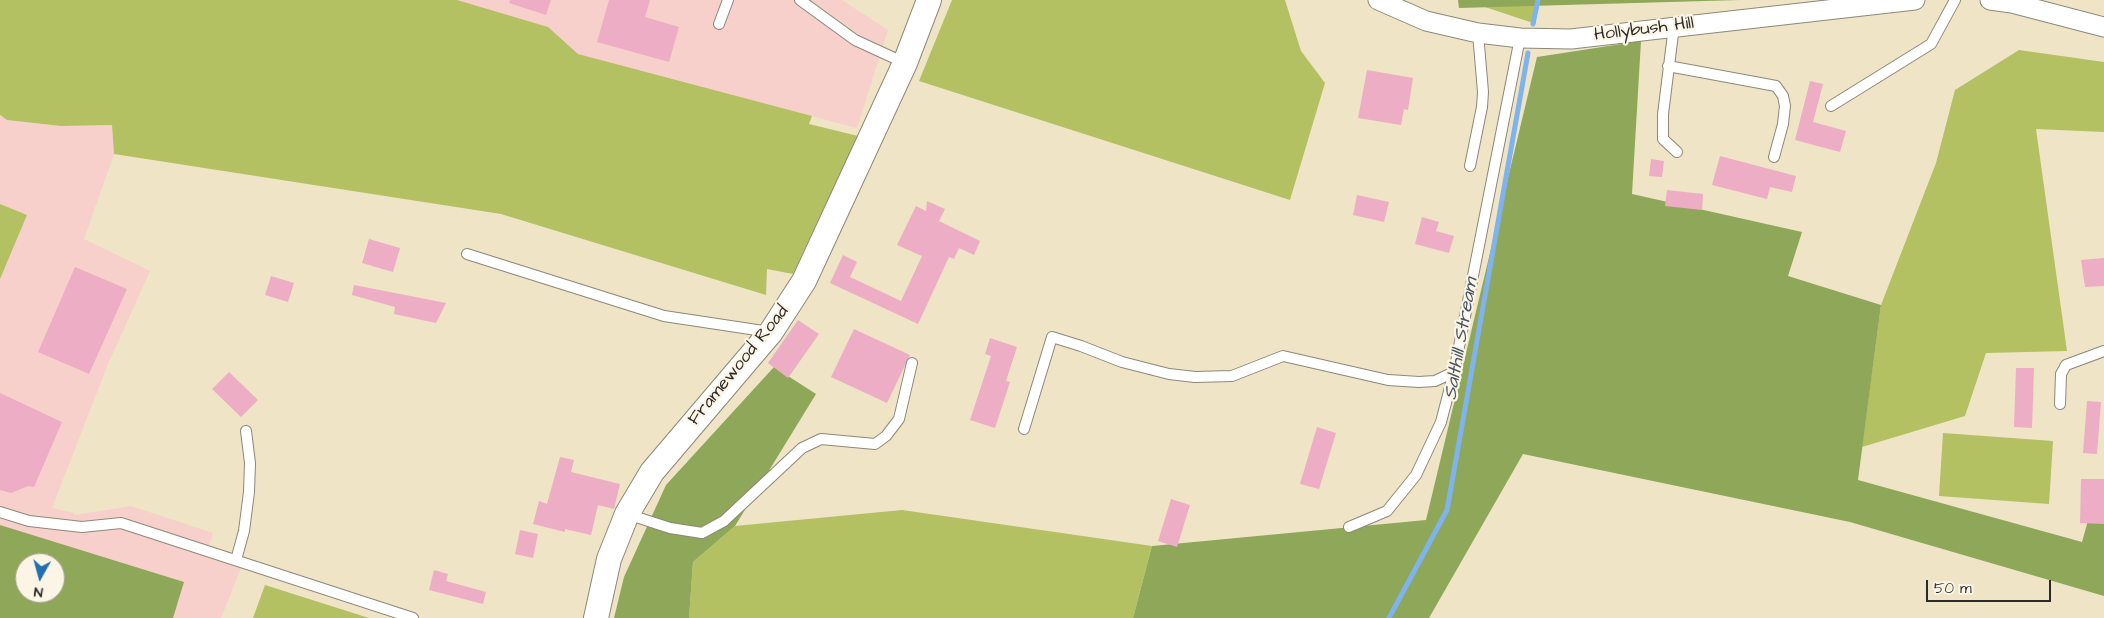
<!DOCTYPE html>
<style>
body{margin:0}
#map{position:relative;width:2104px;height:618px;overflow:hidden;background:#efe4c6;font-family:"Architects Daughter",sans-serif}
canvas{display:block}
.north{position:absolute;left:15px;top:553px;width:50px;height:50px;box-sizing:border-box;background:#fcf5e5;border:1px solid #a8a49b;border-radius:50%;rotate:187deg;font-size:14px;font-weight:700;line-height:20px;text-align:center;color:#2b2b2b}
.north::after{content:'';display:block;margin:auto;width:18px;height:22px;background:#1f6fb2;clip-path:polygon(50% 0,100% 100%,50% 72%,0 100%)}
.scale{position:absolute;left:1926px;top:580px;width:125px;height:22px;box-sizing:border-box;border:2px solid #2b2b2b;border-top:0;padding-left:6px;font-size:15px;line-height:18px;white-space:nowrap;color:#2b2b2b;-webkit-text-stroke:4px #fcf5e5;paint-order:stroke}
</style>
<div id="map">
<canvas width="2104" height="618"></canvas>
<div class="north">N</div>
<div class="scale">50 m</div>
</div>
<script>
const ctx = document.querySelector('canvas').getContext('2d');
ctx.lineJoin = 'round';
function fillPath(path, color) {
  ctx.fillStyle = color;
  ctx.fill(path, 'evenodd');
}
function poly(rows) {
  const path = new Path2D();
  for (const r of rows) {
    path.moveTo(r[0], r[1]);
    for (let i = 2; i < r.length; i += 2) path.lineTo(r[i], r[i + 1]);
  }
  return path;
}
function strokePath(path, color, width, dash) {
  ctx.strokeStyle = color;
  ctx.lineWidth = width;
  ctx.lineCap = dash ? 'butt' : 'round';
  ctx.setLineDash(dash || []);
  ctx.stroke(path);
}
function label(font, color, halo, rows, align = 'center') {
  ctx.font = font + ' "Architects Daughter",sans-serif';
  ctx.lineWidth = 4.5;
  ctx.setLineDash([]);
  ctx.textBaseline = 'middle';
  ctx.strokeStyle = halo;
  ctx.fillStyle = color;
  for (const [text, x, y, turn = 0] of rows) {
    ctx.save();
    ctx.translate(x, y);
    ctx.rotate((+turn || 0) * Math.PI / 180);
    ctx.textAlign = isNaN(turn) ? turn : align;
    if (halo) ctx.strokeText(text, 0, 0);
    ctx.fillText(text, 0, 0);
    ctx.restore();
  }
}
fillPath(poly([
 [457,0,842,0,888,30,857,128,579,55],
 [0,116,7,120,61,126,112,125,114,154,84,239,150,271,108,364,52,508,74,513,75,515,131,506,213,533,206,556,241,568,221,618,0,618],
 [25,563,55,563,55,593,25,593]
]), '#f7d0cb');
fillPath(poly([
 [0,0,457,0,548,27,578,54,812,116,809,124,858,136,793,274,767,269,766,295,501,214,114,154,112,125,61,126,7,120,0,115],
 [952,0,1285,0,1301,51,1325,83,1290,200,919,81],
 [1464,0,1535,0,1536,24],
 [2019,50,2104,62,2104,132,2036,129,2067,351,1986,353,1965,416,1862,447,1881,305,1936,163,1955,90],
 [0,204,27,215,0,279],
 [1943,433,2053,441,2049,504,1939,496],
 [902,510,1152,546,1133,618,689,618,693,562,735,526],
 [265,585,369,618,253,618]
]), '#b3c163');
fillPath(poly([
 [1458,0,1740,0,1459,8],
 [1641,41,1632,194,1802,232,1788,276,1881,305,1858,480,2082,542,2089,517,2104,520,2104,596,1850,522,1523,454,1429,618,1133,618,1152,546,1426,520,1537,57],
 [774,367,816,394,735,526,693,562,689,618,614,618,624,577,666,485],
 [0,525,184,582,173,618,0,618],
 [25,563,55,563,55,593,25,593]
]), '#8ea759');
strokePath(poly([
 [1533,24,1538,0],
 [1389,618,1447,510,1528,53]
]), '#7fb3ed', 5);
fillPath(poly([
 [510,0,551,0,546,15,509,3],
 [609,0,650,0,645,17,679,27,669,62,597,42],
 [1367,70,1413,78,1408,110,1404,109,1401,125,1358,118],
 [1810,81,1823,84,1813,122,1846,131,1840,152,1795,140],
 [1720,156,1796,176,1792,192,1770,187,1767,199,1712,185],
 [1651,159,1664,161,1662,177,1649,176],
 [1667,190,1703,194,1702,210,1665,206],
 [1357,195,1389,202,1384,222,1353,215],
 [927,201,945,209,939,221,980,241,974,255,959,248,954,259,949,257,918,324,830,283,843,255,857,262,850,277,901,301,922,256,897,245,916,206,926,211],
 [1422,217,1439,222,1436,231,1454,236,1449,253,1415,244],
 [369,239,400,248,393,272,362,263],
 [2104,258,2104,286,2085,287,2081,260],
 [75,267,127,289,89,374,38,352],
 [271,276,294,283,288,302,265,295],
 [354,285,446,303,436,323,394,314,395,307,352,295],
 [798,320,819,334,788,378,768,363],
 [854,329,910,355,887,403,831,377],
 [990,338,1017,347,1006,381,1010,382,995,428,970,420,991,356,985,354],
 [2016,368,2034,368,2032,428,2014,427],
 [229,372,258,400,241,417,212,389],
 [0,393,62,422,34,487,28,486,11,493,0,490],
 [2087,401,2101,402,2097,454,2083,453],
 [1317,427,1336,433,1319,489,1300,484],
 [560,457,574,460,571,472,620,484,614,509,598,505,591,535,565,529,565,532,533,524,539,501,547,504],
 [2081,479,2104,479,2104,524,2080,523],
 [1171,499,1190,505,1177,547,1158,541],
 [520,530,538,534,533,558,515,554],
 [434,570,448,574,446,581,486,592,483,604,429,590]
]), '#edadc5');
const service = poly([
 [800,0,855,40,905,63],
 [719,24,728,0],
 [1674,26,1663,114,1663,139,1677,152],
 [1668,66,1776,86,1783,96,1785,106,1783,124,1774,157],
 [1831,106,1931,44,1955,0],
 [1470,166,1482,107,1483,92,1478,33],
 [467,254,664,316,770,332],
 [2060,404,2061,374,2066,365,2104,351],
 [1024,429,1052,337,1081,346,1122,362,1169,374,1195,377,1232,376,1283,356,1388,380,1419,382,1435,381,1454,372],
 [0,512,29,521,82,527,121,523,413,618],
 [627,514,670,528,702,533,724,521,802,448,821,439,875,444,886,436,899,419,912,363],
 [1349,527,1387,511,1416,475,1441,422,1454,372,1520,38],
 [236,560,244,531,249,492,250,463,246,431]
]);
const minor = poly([
 [1378,0,1426,21,1478,33,1520,38,1571,39,1915,0],
 [1990,0,2012,3,2104,27]
]);
const tertiary = poly([
 [596,618,609,559,627,514,652,472,771,332,804,281,905,63,929,0]
]);
strokePath(service, '#8d8878', 12);
strokePath(minor, '#8d8878', 21);
strokePath(tertiary, '#8d8878', 26);
strokePath(service, '#fff', 10);
strokePath(minor, '#fff', 19);
strokePath(tertiary, '#fff', 24);
label('18px', '#2b2b2b', '#fcf5e5', [
 ["Hollybush Hill",1644,30,-7],
 ["Framewood Road",739,366,-51]
]);
label('italic 19px', '#445465', '#fcf5e5', [
 ["Salthill Stream",1462,339,-80]
]);
</script>
